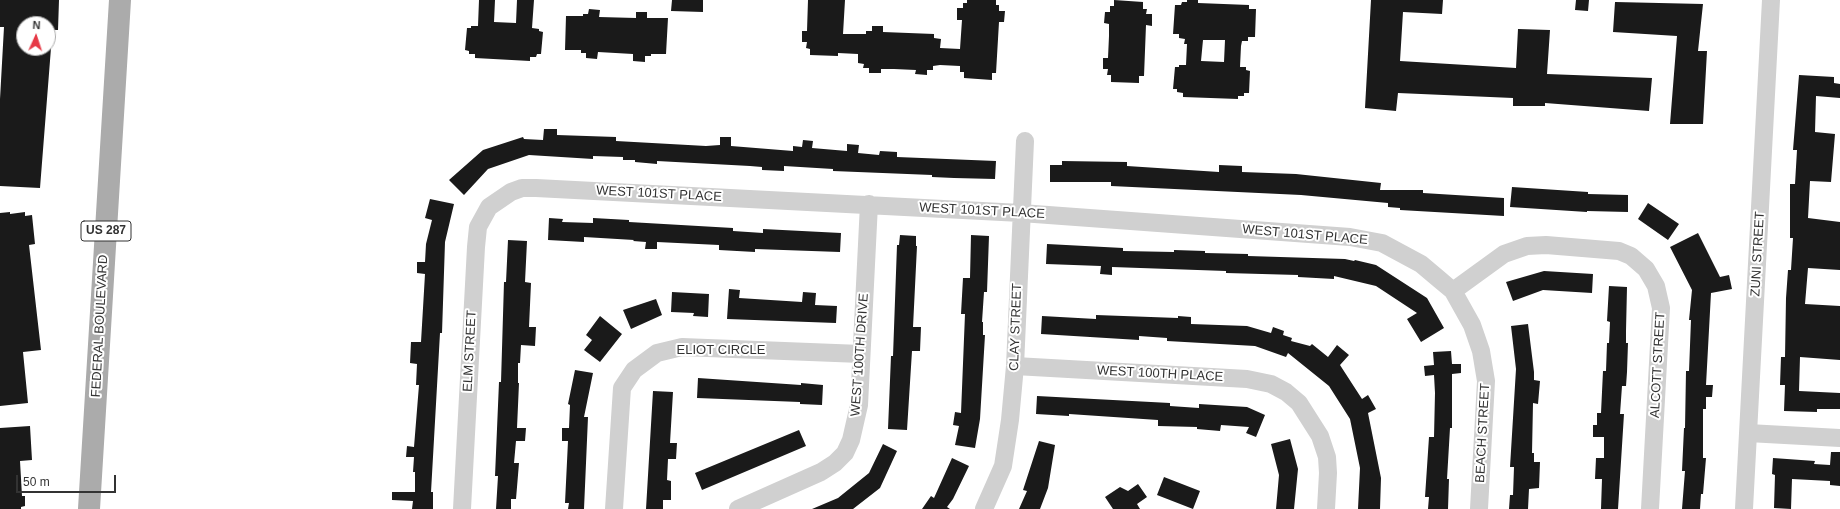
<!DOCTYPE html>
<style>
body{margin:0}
#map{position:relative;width:1840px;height:509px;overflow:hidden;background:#fff;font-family:Helvetica,sans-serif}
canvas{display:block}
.north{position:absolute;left:16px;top:16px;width:40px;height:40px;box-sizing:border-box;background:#fff;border:1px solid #adadad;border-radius:50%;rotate:3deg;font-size:11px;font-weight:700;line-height:16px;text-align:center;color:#333}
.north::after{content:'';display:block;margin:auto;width:14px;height:18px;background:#e63946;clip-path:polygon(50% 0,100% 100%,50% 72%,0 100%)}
.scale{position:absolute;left:16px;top:475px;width:100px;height:18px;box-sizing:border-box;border:2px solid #333;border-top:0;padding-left:5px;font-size:12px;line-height:14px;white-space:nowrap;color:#333;-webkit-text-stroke:3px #fff;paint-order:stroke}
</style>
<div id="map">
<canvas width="1840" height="509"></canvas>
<div class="north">N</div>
<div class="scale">50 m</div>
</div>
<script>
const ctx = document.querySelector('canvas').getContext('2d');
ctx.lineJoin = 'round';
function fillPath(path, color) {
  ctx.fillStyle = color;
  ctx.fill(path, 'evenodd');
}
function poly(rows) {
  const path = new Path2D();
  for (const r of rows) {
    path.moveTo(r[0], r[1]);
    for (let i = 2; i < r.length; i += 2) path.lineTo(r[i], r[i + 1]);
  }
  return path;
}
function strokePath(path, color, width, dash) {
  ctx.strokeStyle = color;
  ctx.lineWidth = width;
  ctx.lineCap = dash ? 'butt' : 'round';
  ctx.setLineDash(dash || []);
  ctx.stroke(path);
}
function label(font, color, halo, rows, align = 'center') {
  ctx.font = font + ' Helvetica,sans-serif';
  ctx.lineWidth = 4;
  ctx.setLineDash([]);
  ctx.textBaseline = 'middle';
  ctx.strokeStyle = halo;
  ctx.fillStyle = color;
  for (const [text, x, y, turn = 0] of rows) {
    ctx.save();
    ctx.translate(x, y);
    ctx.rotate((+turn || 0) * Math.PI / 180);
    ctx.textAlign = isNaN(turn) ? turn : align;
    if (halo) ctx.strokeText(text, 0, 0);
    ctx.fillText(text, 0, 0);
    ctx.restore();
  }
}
fillPath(poly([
 [0,0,59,0,58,30,48,30,48,24,24,24,24,48,51,48,40,188,0,186,0,99,4,27,0,27],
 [479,0,495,0,494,22,516,23,517,0,534,0,532,28,539,29,539,31,543,32,541,54,537,54,536,57,530,57,530,61,475,58,475,54,469,54,469,51,465,50,467,28,471,28,471,26,478,26],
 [672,0,703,0,703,12,671,11],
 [808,0,845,0,843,34,866,34,866,31,872,31,872,26,883,26,883,32,934,34,934,38,941,39,940,48,960,49,962,20,957,20,957,8,963,8,963,3,967,3,967,0,996,0,996,5,999,5,999,11,1005,11,1004,22,999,22,996,73,992,73,992,80,964,78,964,72,960,72,960,66,940,65,933,66,933,70,927,70,927,75,915,74,916,70,894,69,881,69,881,73,869,73,869,68,863,68,864,64,858,63,858,54,838,53,838,56,810,55,810,49,806,48,807,42,802,42,802,31,807,31],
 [1114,0,1143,2,1143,9,1147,9,1146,14,1152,14,1152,26,1146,25,1144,76,1139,76,1139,83,1111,82,1111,75,1107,75,1108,69,1103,69,1103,58,1108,58,1109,36,1109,24,1104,23,1105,12,1110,12,1110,6,1114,6],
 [1187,0,1198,0,1198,3,1249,5,1249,9,1256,9,1255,37,1248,37,1248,41,1242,41,1241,46,1240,67,1246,67,1246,70,1250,71,1249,93,1244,93,1244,96,1238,96,1238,99,1183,97,1183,93,1177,92,1177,89,1173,89,1175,67,1179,67,1179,65,1186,65,1187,44,1184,44,1185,39,1179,38,1179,34,1173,34,1175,5,1181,5,1182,2,1187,2],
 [1203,40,1225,40,1224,62,1201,61],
 [1371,0,1443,0,1442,14,1403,12,1400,61,1516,68,1518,29,1550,30,1547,74,1652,78,1649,111,1545,103,1545,106,1513,106,1513,98,1398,93,1396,111,1365,108],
 [1576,0,1589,0,1588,11,1575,10],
 [1615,2,1703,4,1698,51,1707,51,1703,124,1670,124,1677,36,1613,32],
 [589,9,600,10,599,17,636,18,636,12,647,12,647,18,668,18,666,54,651,54,651,56,645,56,645,62,633,61,633,54,598,52,597,59,586,58,586,53,581,53,581,50,565,50,566,16,583,16,583,14,588,14],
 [1799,75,1834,77,1834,83,1840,84,1840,98,1816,96,1815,132,1835,134,1831,182,1810,181,1808,218,1840,222,1840,270,1808,268,1805,304,1840,306,1840,360,1800,357,1799,391,1840,393,1840,409,1817,409,1817,412,1784,411,1785,385,1780,385,1781,357,1785,357,1786,298,1788,270,1791,270,1793,238,1790,238,1790,184,1795,184,1797,150,1793,150],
 [544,129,557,129,557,135,616,137,616,141,706,146,720,145,720,137,731,137,731,146,793,151,793,146,802,147,803,140,813,141,812,148,847,151,847,144,859,145,858,153,879,155,880,151,897,152,897,157,996,161,995,179,954,178,932,177,932,175,833,171,833,169,784,166,784,171,762,170,762,167,750,166,657,161,657,164,635,162,635,160,623,160,623,157,593,156,593,159,529,155,488,169,464,195,449,180,483,150,523,137,524,139,543,140],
 [1062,161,1127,162,1127,166,1219,172,1219,165,1242,166,1242,172,1296,174,1381,183,1380,190,1423,190,1423,193,1504,198,1504,216,1400,210,1400,208,1388,207,1388,203,1301,195,1111,186,1111,182,1050,182,1050,165,1062,165],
 [1512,187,1588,192,1588,194,1628,195,1628,212,1587,211,1587,212,1510,207],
 [430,199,454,204,445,242,442,333,440,333,431,492,433,492,433,509,412,509,413,501,392,500,392,492,415,492,415,472,413,472,414,457,406,457,407,446,414,447,419,385,416,385,417,364,410,363,411,342,421,342,425,274,417,273,417,262,425,262,426,244,432,220,425,218],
 [1648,203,1679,224,1668,240,1638,219],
 [10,212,10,214,25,212,25,216,32,215,35,244,29,245,41,350,23,352,28,403,0,406,0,213],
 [549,218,563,219,562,222,593,223,593,218,629,220,629,222,733,228,733,231,763,233,763,229,841,233,840,252,755,249,755,252,719,250,719,245,657,242,657,249,645,249,646,242,633,241,634,240,584,237,584,242,548,240],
 [1698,233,1720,277,1729,275,1732,289,1711,293,1706,385,1713,385,1712,397,1706,397,1706,409,1703,409,1703,458,1706,458,1703,494,1701,494,1700,509,1682,509,1685,471,1682,471,1684,428,1685,428,1686,371,1689,371,1691,320,1689,320,1692,290,1670,247],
 [900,235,916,236,916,246,917,246,913,327,921,327,920,351,912,351,907,430,888,429,891,356,893,356,897,245,899,245],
 [971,235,989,236,987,292,984,292,982,322,983,322,983,335,985,335,980,419,975,448,955,445,959,426,953,425,955,412,961,413,965,314,961,314,963,278,970,278],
 [508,240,527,241,525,282,531,283,529,327,536,327,535,346,521,345,520,363,518,363,518,383,519,383,517,428,526,428,525,441,516,441,514,463,519,463,516,499,511,499,511,509,496,509,498,476,495,476,499,382,501,382,504,282,506,282],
 [1047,244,1123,248,1123,251,1174,252,1174,250,1205,251,1205,253,1248,254,1248,256,1345,259,1354,261,1355,260,1376,265,1427,298,1444,328,1421,342,1407,319,1417,313,1376,286,1334,276,1334,279,1298,277,1298,275,1226,273,1226,271,1112,267,1112,275,1100,274,1101,266,1046,264],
 [1544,271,1593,274,1592,293,1543,290,1513,301,1506,282],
 [1609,286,1627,287,1626,331,1626,343,1628,343,1627,372,1626,386,1622,386,1620,414,1624,414,1618,509,1601,509,1602,479,1595,479,1596,458,1604,458,1604,437,1593,437,1593,425,1597,425,1597,413,1601,413,1603,371,1606,371,1607,343,1609,343,1610,322,1607,321],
 [729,289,740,290,739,298,802,302,803,292,816,293,815,305,837,306,836,323,727,319],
 [672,292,709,294,708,317,693,316,694,313,671,312],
 [656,299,662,315,631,329,623,310],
 [1096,315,1178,318,1178,316,1191,317,1191,324,1247,326,1271,333,1273,327,1284,331,1283,335,1292,338,1291,341,1310,346,1312,344,1328,357,1337,345,1349,355,1340,365,1362,399,1368,395,1376,409,1368,413,1381,478,1380,509,1358,509,1360,468,1350,419,1329,386,1288,353,1286,357,1255,346,1167,341,1167,338,1139,336,1139,340,1041,334,1042,316,1096,319],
 [600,316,622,334,600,362,584,350,592,340,586,335],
 [1528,324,1534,372,1534,380,1540,381,1538,404,1533,403,1532,453,1534,453,1534,462,1540,462,1539,488,1529,489,1528,509,1509,509,1510,495,1513,495,1514,467,1510,467,1516,369,1511,326],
 [1451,351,1452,364,1461,364,1461,373,1452,374,1452,428,1450,428,1447,479,1449,479,1448,509,1428,509,1429,497,1425,497,1429,437,1434,437,1435,393,1434,375,1425,376,1424,366,1434,365,1433,352],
 [575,370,593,373,584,417,588,417,584,509,568,509,569,503,565,503,568,441,562,441,562,428,569,428,570,405,568,404],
 [698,378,801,385,801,383,823,385,822,405,800,404,800,402,697,398],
 [653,391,673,392,670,443,677,443,676,459,668,459,667,480,671,481,671,500,663,500,663,509,646,509],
 [1037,396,1170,403,1170,406,1199,408,1199,404,1247,407,1265,415,1256,437,1246,433,1249,427,1221,425,1220,431,1197,429,1197,427,1158,426,1158,420,1069,414,1069,416,1036,414],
 [30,426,32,460,20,461,22,496,25,496,25,506,21,507,21,509,0,509,0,428],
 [799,430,806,446,702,490,695,473],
 [1290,439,1298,469,1294,509,1276,509,1279,475,1271,444],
 [1039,441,1055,445,1048,488,1040,509,1019,509,1027,491,1023,490],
 [883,444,897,451,880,488,853,509,812,509,838,498,869,473],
 [1831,452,1840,452,1840,486,1830,485,1830,481,1792,479,1791,509,1774,508,1775,475,1772,474,1773,458,1815,461,1814,464,1830,465],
 [952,458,969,466,953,499,947,507,950,509,922,509,931,496,934,498],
 [1164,477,1200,491,1193,509,1157,495],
 [1138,484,1147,497,1137,504,1140,509,1113,509,1105,497,1120,487,1128,491]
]), '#1a1a1a');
strokePath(poly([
 [1453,291,1504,254,1527,246,1546,245,1619,251,1631,256,1646,269,1656,286,1661,308,1650,509],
 [1015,366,1247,379,1271,384,1286,392,1299,403,1320,436,1327,457,1328,473,1326,509],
 [1748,433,1840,438],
 [462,509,476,247,478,227,489,207,511,192,522,188,536,188,1021,213,1350,237,1382,243,1421,264,1440,280,1453,291,1472,325,1481,351,1486,381,1479,509],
 [614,509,622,388,634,370,657,353,682,347,861,354],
 [738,509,821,472,835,463,845,453,851,440,859,405,869,204],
 [984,509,1003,466,1010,420,1015,366,1025,141],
 [1744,509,1771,0]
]), '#d0d0d0', 18);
strokePath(poly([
 [89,509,120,0]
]), '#ababab', 22);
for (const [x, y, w] of [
 [106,231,50]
]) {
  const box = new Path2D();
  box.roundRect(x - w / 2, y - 10, w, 20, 3);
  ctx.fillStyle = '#fff';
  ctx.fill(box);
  strokePath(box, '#333', 1);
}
label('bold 12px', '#333', null, [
 ["US 287",106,231]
]);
label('13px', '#333', '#fff', [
 ["WEST 101ST PLACE",659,194,3],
 ["WEST 101ST PLACE",982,211,3],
 ["WEST 101ST PLACE",1305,235,5],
 ["ZUNI STREET",1758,254,-87],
 ["FEDERAL BOULEVARD",100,326,-87],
 ["CLAY STREET",1016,327,-88],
 ["ELIOT CIRCLE",721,350],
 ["ELM STREET",470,351,-87],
 ["WEST 100TH DRIVE",860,355,-86],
 ["ALCOTT STREET",1658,365,-87],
 ["WEST 100TH PLACE",1160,374,3],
 ["BEACH STREET",1483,433,-87]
]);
</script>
